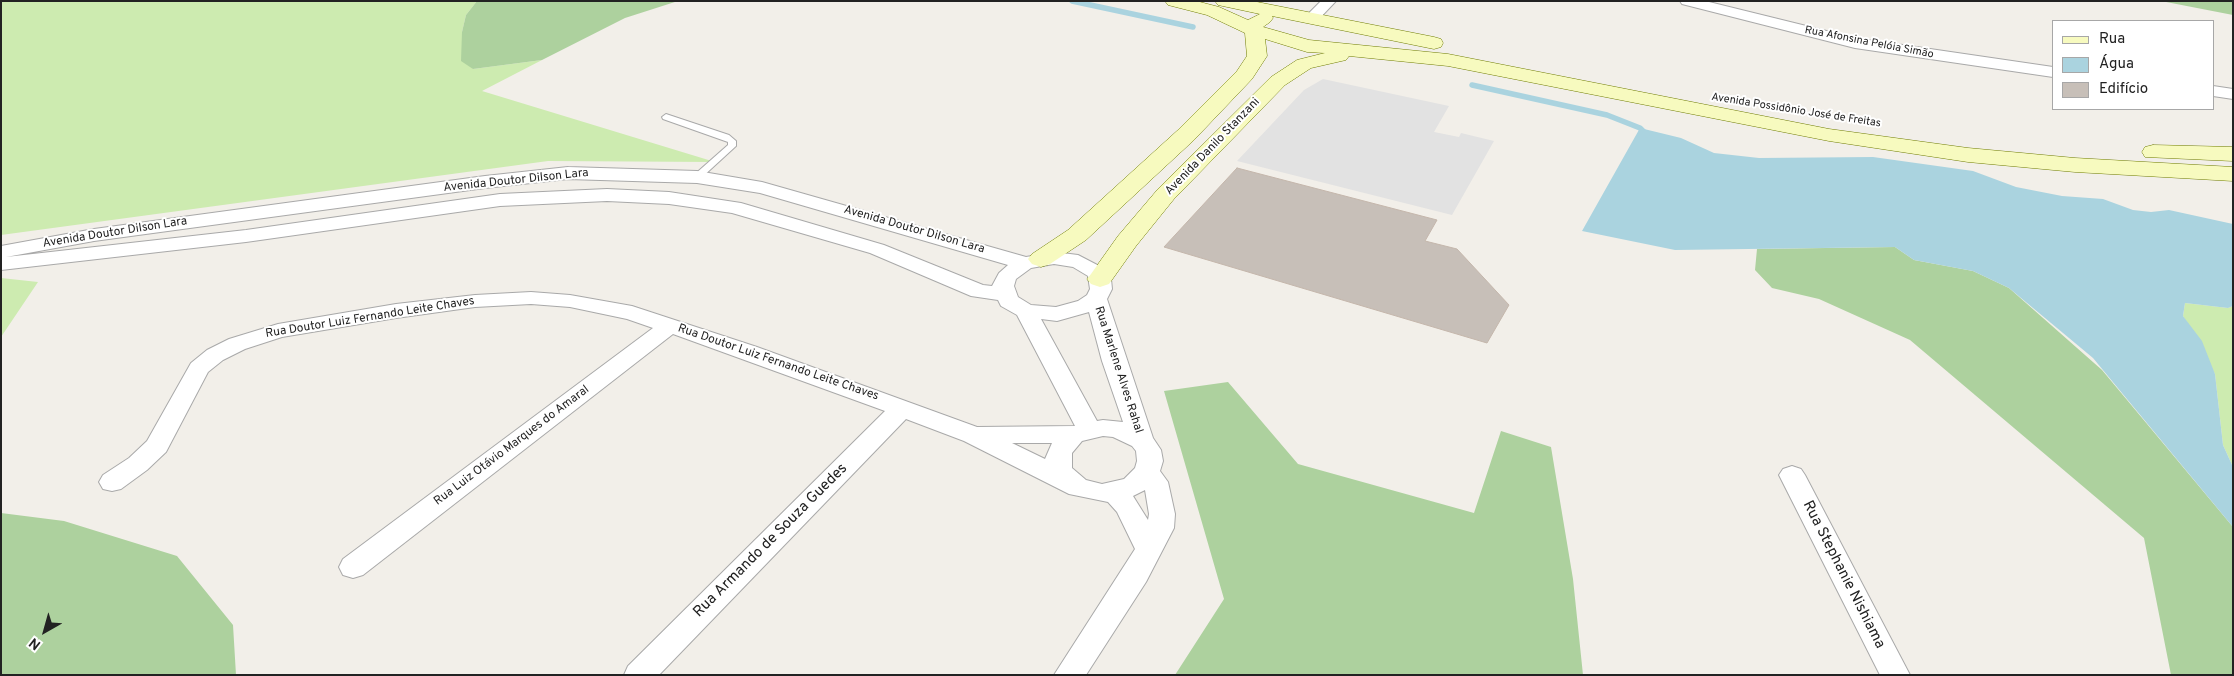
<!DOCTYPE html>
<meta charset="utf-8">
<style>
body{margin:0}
#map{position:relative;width:2234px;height:676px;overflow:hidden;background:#f2efe9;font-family:Overpass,sans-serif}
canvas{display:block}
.frame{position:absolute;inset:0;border:2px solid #222;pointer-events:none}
.legend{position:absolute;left:2052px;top:20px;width:162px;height:90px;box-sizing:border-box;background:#fff;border:1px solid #a7a7a7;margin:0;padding:6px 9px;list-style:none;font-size:15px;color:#222}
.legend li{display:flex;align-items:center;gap:10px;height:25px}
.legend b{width:25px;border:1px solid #a7a7a7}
.north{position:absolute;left:20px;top:606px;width:50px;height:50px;-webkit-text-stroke:4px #fff;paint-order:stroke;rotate:218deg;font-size:14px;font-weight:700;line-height:20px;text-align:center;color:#222}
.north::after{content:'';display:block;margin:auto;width:18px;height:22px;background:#222;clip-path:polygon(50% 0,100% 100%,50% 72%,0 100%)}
</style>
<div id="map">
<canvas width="2234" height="676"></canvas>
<div class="frame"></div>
<ul class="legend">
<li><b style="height:6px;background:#f7fabf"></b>Rua</li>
<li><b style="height:14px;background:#aad3df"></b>Água</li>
<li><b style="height:14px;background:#c7bfb8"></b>Edifício</li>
</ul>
<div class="north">N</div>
</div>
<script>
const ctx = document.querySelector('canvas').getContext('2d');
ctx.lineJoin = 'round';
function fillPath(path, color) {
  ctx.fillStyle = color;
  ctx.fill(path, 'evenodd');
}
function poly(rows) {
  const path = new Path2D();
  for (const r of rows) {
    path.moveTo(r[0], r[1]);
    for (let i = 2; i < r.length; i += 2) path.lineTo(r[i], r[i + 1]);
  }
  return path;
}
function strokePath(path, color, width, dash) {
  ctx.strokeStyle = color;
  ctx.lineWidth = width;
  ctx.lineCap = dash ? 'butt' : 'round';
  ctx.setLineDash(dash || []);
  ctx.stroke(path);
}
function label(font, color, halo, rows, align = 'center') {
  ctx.font = font + ' Overpass,sans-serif';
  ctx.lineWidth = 4;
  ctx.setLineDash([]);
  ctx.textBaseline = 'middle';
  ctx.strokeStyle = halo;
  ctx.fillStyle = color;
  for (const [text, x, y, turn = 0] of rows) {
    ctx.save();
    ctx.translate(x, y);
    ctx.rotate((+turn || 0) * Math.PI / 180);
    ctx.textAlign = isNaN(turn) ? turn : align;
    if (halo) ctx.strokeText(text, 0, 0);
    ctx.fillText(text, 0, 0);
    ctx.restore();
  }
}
fillPath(poly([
 [1,1,477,1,466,15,462,32,473,69,542,60,482,91,715,162,548,161,1,235],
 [1,278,38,282,1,337],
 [2185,303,2228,308,2233,306,2233,467,2223,445,2215,374,2183,316]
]), '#cdebb0');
fillPath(poly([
 [477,1,678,1,625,18,542,60,473,69,461,61,462,32,466,15],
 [2161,1,2233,1,2233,15],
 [1895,247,1914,260,1973,271,2009,288,2102,370,2233,527,2233,675,2171,675,2144,538,1910,340,1819,299,1772,288,1755,270,1757,249],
 [1228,382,1298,464,1474,513,1501,431,1551,447,1573,579,1583,675,1175,675,1224,599,1164,391],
 [1,513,64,521,177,556,233,625,236,675,1,675]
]), '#add19e');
fillPath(poly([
 [1323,79,1449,106,1434,132,1459,137,1461,133,1494,141,1452,215,1237,161,1304,90]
]), '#e2e2e2');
fillPath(poly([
 [1640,128,1681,138,1714,153,1759,158,1873,157,1973,171,2016,187,2062,196,2103,199,2133,210,2151,212,2169,210,2233,224,2233,306,2228,308,2185,303,2183,316,2202,341,2215,374,2223,445,2233,467,2233,527,2093,358,2009,288,1973,271,1914,260,1895,247,1675,250,1582,231]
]), '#aad3df');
strokePath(poly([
 [1072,1,1193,27],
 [1472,85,1607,115,1640,128,1647,135]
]), '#aad3df', 5.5);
const building = poly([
 [1237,168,1437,220,1425,241,1457,249,1509,305,1487,343,1164,247,1237,168]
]);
fillPath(building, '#c7bfb8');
strokePath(building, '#c4b6ab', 1);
const lane = poly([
 [666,114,729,135,736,141,736,146,700,179,694,179,694,175,728,145,728,142,663,119,662,117,666,114]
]);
const street = poly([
 [1321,1,1336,1,1317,21,1307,21,1305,18,1307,15,1321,1],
 [1680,1,1705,1,1855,38,2053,67,2053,77,1855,48,1682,4,1680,1],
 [2213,86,2233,89,2233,99,2213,96,2213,86],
 [568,167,697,171,762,182,1026,257,1054,252,1078,255,1103,268,1111,279,1112,289,1107,299,1153,438,1161,450,1163,461,1160,471,1168,482,1175,514,1174,528,1146,582,1086,675,1054,675,1135,549,1117,512,1108,502,1069,494,964,441,906,419,659,675,624,675,628,666,885,411,673,334,363,575,353,578,343,575,339,567,343,559,653,328,627,319,570,307,531,304,475,307,396,318,282,337,245,349,223,360,208,372,166,452,147,470,121,489,112,491,103,489,99,482,103,475,129,458,147,441,191,363,207,350,229,339,278,324,396,304,475,295,531,292,570,295,632,306,757,347,977,427,1075,426,1017,315,1001,306,998,300,971,296,870,253,732,213,669,204,607,201,500,206,246,242,1,270,1,246,94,229,485,176,568,167],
 [568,179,697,183,760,193,1008,265,999,273,992,286,983,285,884,245,741,203,669,192,607,189,500,194,246,230,6,257,94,241,485,188,568,179],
 [1054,264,1073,267,1088,276,1090,289,1087,295,1078,301,1056,307,1031,305,1018,297,1014,286,1016,279,1031,268,1054,264],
 [1089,312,1102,361,1123,422,1103,420,1097,421,1041,319,1057,321,1089,312],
 [1103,436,1113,437,1132,446,1136,451,1137,461,1135,468,1124,479,1102,484,1086,480,1072,468,1072,453,1082,441,1103,436],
 [1012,443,1052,443,1045,459,1012,443],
 [1145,490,1149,514,1148,520,1133,496,1145,490],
 [1792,466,1801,469,1805,475,1910,675,1880,675,1779,475,1783,469,1792,466]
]);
const secondary = poly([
 [1165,1,1196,1,1219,7,1248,20,1260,14,1218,5,1215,1,1252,1,1434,37,1441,39,1443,43,1441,47,1434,49,1272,16,1273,18,1270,22,1263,27,1309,40,1448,54,1829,129,1968,148,2075,158,2233,167,2233,181,2075,172,1968,162,1829,141,1448,66,1349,56,1346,60,1311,68,1285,85,1174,199,1136,246,1109,284,1100,287,1091,284,1087,279,1091,274,1118,236,1158,189,1271,77,1297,60,1325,53,1307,52,1265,39,1267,56,1252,79,1194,140,1086,240,1050,264,1041,267,1032,264,1028,259,1032,254,1068,230,1178,130,1237,71,1247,56,1245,33,1207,15,1168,5,1165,1],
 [2153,145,2233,147,2233,161,2145,157,2142,152,2145,147,2153,145]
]);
strokePath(lane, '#a9a9a9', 2);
strokePath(street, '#a9a9a9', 2);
strokePath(secondary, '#707d05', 1);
fillPath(lane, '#fff');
fillPath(street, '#fff');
fillPath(secondary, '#f7fabf');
label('11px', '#222', '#fff', [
 ["Rua Afonsina Pelóia Simão",1869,43,11],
 ["Avenida Possidônio José de Freitas",1796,111,9]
]);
label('12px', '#222', '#fff', [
 ["Avenida Danilo Stanzani",1213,147,-46],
 ["Avenida Doutor Dilson Lara",516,181,-6],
 ["Avenida Doutor Dilson Lara",914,230,16],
 ["Avenida Doutor Dilson Lara",115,233,-9],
 ["Rua Doutor Luiz Fernando Leite Chaves",370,318,-9],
 ["Rua Doutor Luiz Fernando Leite Chaves",778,363,19],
 ["Rua Marlene Alves Rahal",1118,370,72],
 ["Rua Luiz Otávio Marques do Amaral",512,446,-37]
]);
label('15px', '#222', '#fff', [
 ["Rua Armando de Souza Guedes",771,541,-45],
 ["Rua Stephanie Nishiama",1843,575,63]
]);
</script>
